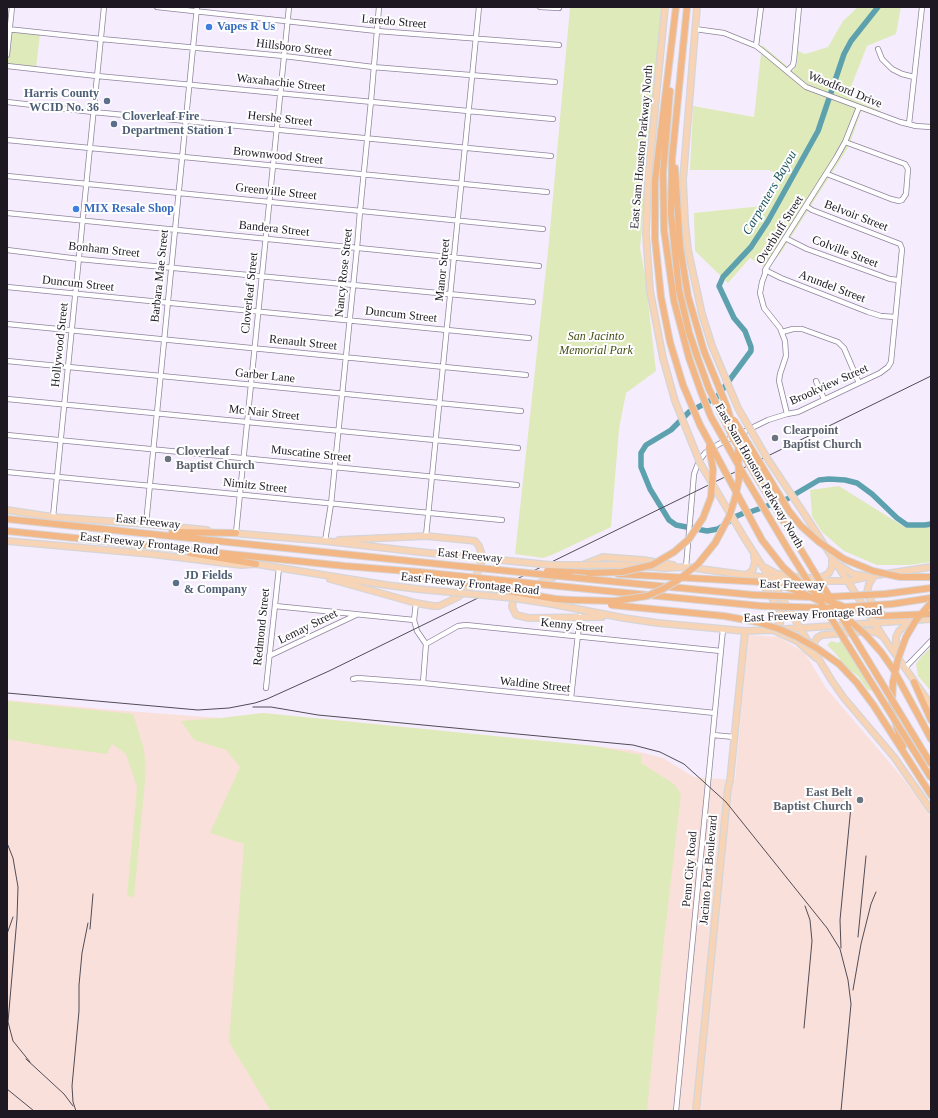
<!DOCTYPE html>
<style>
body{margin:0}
#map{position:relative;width:938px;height:1118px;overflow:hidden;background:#f5edfd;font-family:Georgia,serif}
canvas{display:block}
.frame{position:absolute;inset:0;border:8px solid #1d1822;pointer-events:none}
</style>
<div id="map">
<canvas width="938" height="1118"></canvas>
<div class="frame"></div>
</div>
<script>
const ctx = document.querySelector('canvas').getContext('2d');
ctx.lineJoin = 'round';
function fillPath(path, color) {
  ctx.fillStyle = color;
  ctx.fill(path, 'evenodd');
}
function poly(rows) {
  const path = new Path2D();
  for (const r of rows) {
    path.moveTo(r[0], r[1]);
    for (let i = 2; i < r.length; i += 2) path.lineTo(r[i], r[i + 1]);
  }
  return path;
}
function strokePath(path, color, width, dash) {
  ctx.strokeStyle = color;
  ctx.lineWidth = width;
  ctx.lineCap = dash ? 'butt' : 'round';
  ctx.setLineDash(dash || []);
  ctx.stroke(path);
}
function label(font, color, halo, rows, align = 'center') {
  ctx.font = font + ' Georgia,serif';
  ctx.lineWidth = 4;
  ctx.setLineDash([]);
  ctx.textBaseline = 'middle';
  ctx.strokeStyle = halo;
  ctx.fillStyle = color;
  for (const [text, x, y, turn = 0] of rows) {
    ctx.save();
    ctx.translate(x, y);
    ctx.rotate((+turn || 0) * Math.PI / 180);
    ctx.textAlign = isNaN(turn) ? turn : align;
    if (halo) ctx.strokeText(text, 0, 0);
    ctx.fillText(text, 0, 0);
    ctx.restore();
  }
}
fillPath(poly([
 [748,635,779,637,805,653,826,688,902,777,925,807,931,819,931,1111,7,1111,7,700,114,710,221,718,263,713,632,750,663,758,694,777,735,780]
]), '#fae0db');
fillPath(poly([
 [570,7,663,7,640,248,645,275,656,371,626,393,619,429,611,527,552,555,543,558,515,554,549,241],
 [858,7,901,7,896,34,867,46,847,97,881,111,879,117,861,111,849,146,782,251,768,269,750,258,728,283,695,251,694,213,762,206,778,175,769,170,690,170,693,106,754,117,762,45,793,71,797,64,798,51,805,54,828,47,843,21],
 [12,31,40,34,36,68,7,64,10,32],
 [839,486,906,528,931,524,931,562,909,565,877,565,844,551,822,532,812,516,810,490],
 [841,640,875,692,867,689,858,676,847,668,835,653,827,645,831,641,838,643],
 [931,647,931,691,918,676,916,664,921,657],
 [7,701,133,714,144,749,146,771,134,897,127,896,137,787,126,754,112,744,107,754,54,747,7,739],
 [263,713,595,746,641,755,641,763,674,784,681,794,664,940,647,1111,271,1111,229,1042,244,844,210,833,240,767,226,750,194,740,181,721,221,718]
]), '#dfeaba');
strokePath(poly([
 [878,7,851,41,844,54,818,131,768,221,751,247,723,277,719,286,734,318,745,331,751,347,751,351,717,397,689,412,671,430,646,445,641,453,641,467,650,489,669,520,676,525,707,531,718,529,737,516,744,513,750,512,787,499,819,480,829,479,845,480,857,483,872,494,897,518,907,525,925,525,931,524]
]), '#5ea1ae', 5.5);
const minor = poly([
 [157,7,377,31,559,45],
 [540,7,559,8],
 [7,29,101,39,284,56,373,67,555,82],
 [695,29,724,33,756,46,765,53,806,87,900,122,916,126,931,127],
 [756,46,761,7],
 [878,49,882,59,892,69,902,74,914,77],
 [7,55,12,7],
 [7,66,97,76,553,119],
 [787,71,793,65,794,60,799,7],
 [7,102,93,112,551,156],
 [909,124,922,7],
 [7,140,547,192],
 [827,174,891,199,899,201,902,200,906,194,908,169,905,164,845,142],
 [7,176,543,229],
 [7,213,539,266],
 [785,238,807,249,890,279,898,280],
 [7,250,79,259,533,302],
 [765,270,781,278,868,312,881,316,895,317],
 [7,287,529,338],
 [7,324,526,375],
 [782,332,793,329,802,329,838,342,844,348,859,383],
 [7,361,521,411],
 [816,381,824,399],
 [7,399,518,448],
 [787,414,779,381,780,374,786,356,785,341,780,328,764,308,760,293,762,282,765,274,765,270,836,158,845,142,859,107],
 [7,435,517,485],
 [7,472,502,520],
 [53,517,104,7],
 [146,524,197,7],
 [236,533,289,7],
 [426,536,479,7],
 [325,541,331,504,357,248,360,211,371,101,379,7],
 [686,567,694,474,699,461,705,453,719,444,768,420,787,414,798,412,880,373,888,367,891,362,902,249,900,244,812,210,806,206],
 [416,603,414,620,417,631,426,644,423,683],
 [275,606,414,620],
 [426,644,458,626,466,625,721,651],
 [269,656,356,615],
 [905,668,931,641],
 [353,679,358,678,423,683,715,713],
 [266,688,279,568],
 [571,698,580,616],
 [713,735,734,737],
 [676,1111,723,629]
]);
const major = poly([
 [697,7,683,180,685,223,688,250,702,314,712,346],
 [663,358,650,291,646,234,648,180,665,7],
 [7,510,53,517,146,524,207,530],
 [807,518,884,638,931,705],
 [232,533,325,541,420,552],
 [745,539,763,567,832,681,844,698,894,757,931,810],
 [7,541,151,554,241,565,256,564,386,585,417,589],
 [623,565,665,568,686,567,791,581,848,581,871,576,931,567],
 [840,566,853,574,865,576],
 [764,567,777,574,803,578,817,578,824,576,829,573,832,567,832,557],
 [567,571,603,557,643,560,673,565],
 [558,575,524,590,515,596,513,602,512,607,516,615,529,618,602,617],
 [744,576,751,572,753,569,755,561,754,556],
 [874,576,869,584,867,592,869,598,878,611,886,617],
 [330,579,416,603,433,606,439,606,458,597,468,589,473,584,483,558,479,546,475,541,467,540,426,536,339,540],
 [760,580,763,584,781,612,781,619,780,623,773,630],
 [552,604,624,618,658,623,745,631,773,630,931,619],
 [773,630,797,641,816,658],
 [816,650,814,643,817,638,822,635,870,631,878,633,882,636],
 [896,654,896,637,899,631,911,620],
 [696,1111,728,788,730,781,745,631]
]);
const highway = poly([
 [676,7,655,181,655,239,661,297,670,342,683,385,700,425],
 [687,7,672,159,671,214,679,290,689,332,697,356],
 [670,91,663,173,664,230,674,301,689,358],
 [675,168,680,247,688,296,704,351,727,407],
 [7,519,419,562],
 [7,531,345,566,419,572],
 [172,532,236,533],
 [190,553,256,564],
 [570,572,593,573],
 [618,574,672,577],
 [618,582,754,595],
 [617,592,761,606],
 [885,594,931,588],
 [556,599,572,600],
 [892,604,931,598],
 [839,664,857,683,874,706,931,795],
 [893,682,892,703,893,715,903,746],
 [914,682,931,720],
 [923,724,931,739]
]);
strokePath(minor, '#90849d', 6);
strokePath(major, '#d6d5d7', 8);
strokePath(highway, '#d6d5d7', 8);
strokePath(minor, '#fff', 4.5);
strokePath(major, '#f7d4b6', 5.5);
strokePath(highway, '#f2b785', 6);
strokePath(poly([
 [7,693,198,710,229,708,255,703,267,699,329,671,931,376],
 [253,707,271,707,318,715,633,745,660,752,684,764,726,802,827,928,840,949,848,980,851,1004,841,1111],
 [7,843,13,858,18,887,17,918,8,1022,13,1041,30,1062],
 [90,929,93,894],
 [7,934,13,917],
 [858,937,866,856],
 [841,948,840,920,851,806],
 [853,990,861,944,871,904,876,892],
 [804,1028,812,941,810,920,805,906],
 [26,1059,64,1094,73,1106],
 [7,1089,34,1111],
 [76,1111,73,1102,72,1086,79,1011,79,985,82,953,88,923]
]), '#514c57', 1);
const majorBridge = poly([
 [712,346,738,408,767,458,807,518],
 [663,358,675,401,700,463,745,539],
 [420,552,551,565,623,565],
 [417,589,513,598,552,604]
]);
const highwayBridge = poly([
 [697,356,709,389,733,438,931,764],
 [689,358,701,392,711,417,744,475,789,551,931,778],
 [727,407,737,440],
 [734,420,789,511,801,526,819,542,844,559,873,571,900,577,931,577],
 [700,425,762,540,783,567,798,581,829,601,858,612,883,616,931,614],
 [419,562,618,582],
 [547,571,570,572],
 [419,572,617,592],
 [589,573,622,572,652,565,674,552,689,539,703,518,711,497,713,469,709,447],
 [418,576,556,599],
 [672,577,762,582,790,588,820,601],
 [754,595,810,597],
 [827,597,885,594],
 [572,600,615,601,647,596,663,589,678,580,698,564,715,543,729,517,735,498,739,479,738,449],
 [611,605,724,616,757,622,779,629,797,637,818,649,839,664],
 [761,606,829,608,892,604],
 [843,615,865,634,881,652,893,669,923,724],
 [893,682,898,659,906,637,916,620,931,603]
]);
strokePath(majorBridge, '#d6d5d7', 8, []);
strokePath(highwayBridge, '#d6d5d7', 8, []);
strokePath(majorBridge, '#f7d4b6', 5.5);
strokePath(highwayBridge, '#f2b785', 6);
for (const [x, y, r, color] of [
 [209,27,4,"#3f7fe0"],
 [107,101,4,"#5c6f8a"],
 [114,124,4,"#5c6f8a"],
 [76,209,4,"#3f7fe0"],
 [775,438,4,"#6b7280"],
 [168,459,4,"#6b7280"],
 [176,583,4,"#5c6f8a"],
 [860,800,4,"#6b7280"]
]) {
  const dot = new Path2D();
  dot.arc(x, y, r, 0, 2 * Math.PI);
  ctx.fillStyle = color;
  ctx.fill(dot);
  strokePath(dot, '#fefefe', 1.5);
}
label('12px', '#1d1822', '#fefefe', [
 ["Laredo Street",394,22,5],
 ["Hillsboro Street",294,48,7],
 ["Waxahachie Street",281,83,6],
 ["Woodford Drive",845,90,22],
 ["Hershe Street",280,119,6],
 ["East Sam Houston Parkway North",642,147,-85],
 ["Brownwood Street",278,156,6],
 ["Greenville Street",276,192,6],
 ["Belvoir Street",856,216,21],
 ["Bandera Street",274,229,6],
 ["Overbluff Street",780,230,-58],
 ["Bonham Street",104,250,6],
 ["Colville Street",845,252,21],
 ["Manor Street",443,270,-84],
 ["Nancy Rose Street",344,273,-84],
 ["Barbara Mae Street",160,276,-84],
 ["Duncum Street",78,284,6],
 ["Arundel Street",832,287,21],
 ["Cloverleaf Street",250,293,-84],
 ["Duncum Street",401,315,6],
 ["Renault Street",303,343,6],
 ["Hollywood Street",60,345,-84],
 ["Garber Lane",265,376,6],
 ["Brookview Street",829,385,-24],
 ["Mc Nair Street",264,413,6],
 ["Muscatine Street",311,454,6],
 ["East Sam Houston Parkway North",759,476,60],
 ["Nimitz Street",255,486,6],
 ["East Freeway",148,522,6],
 ["East Freeway Frontage Road",149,544,6],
 ["East Freeway",470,556,6],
 ["East Freeway Frontage Road",470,584,6],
 ["East Freeway",792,585,1],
 ["East Freeway Frontage Road",813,615,-3],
 ["Kenny Street",572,626,6],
 ["Redmond Street",262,627,-84],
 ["Lemay Street",308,627,-26],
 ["Waldine Street",535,685,6],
 ["Penn City Road",690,869,-85],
 ["Jacinto Port Boulevard",709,870,-85]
]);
label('bold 12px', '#366cbe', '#fefefe', [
 ["Vapes R Us",217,27],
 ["MIX Resale Shop",84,209]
], 'left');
label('bold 12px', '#4e5e75', '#fefefe', [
 ["Harris County",99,94,"right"],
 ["WCID No. 36",99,108,"right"],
 ["Cloverleaf Fire",122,117],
 ["Department Station 1",122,131],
 ["JD Fields",184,576],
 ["& Company",184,590]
], 'left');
label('italic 12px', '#475016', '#fefefe', [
 ["San Jacinto",596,337],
 ["Memorial Park",596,351]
]);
label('bold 12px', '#5b616d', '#fefefe', [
 ["Clearpoint",783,431],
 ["Baptist Church",783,445],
 ["Cloverleaf",176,452],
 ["Baptist Church",176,466],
 ["East Belt",852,793,"right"],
 ["Baptist Church",852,807,"right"]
], 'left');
label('italic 13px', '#1b555f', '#fefefe', [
 ["Carpenters Bayou",770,193,-60]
]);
</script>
